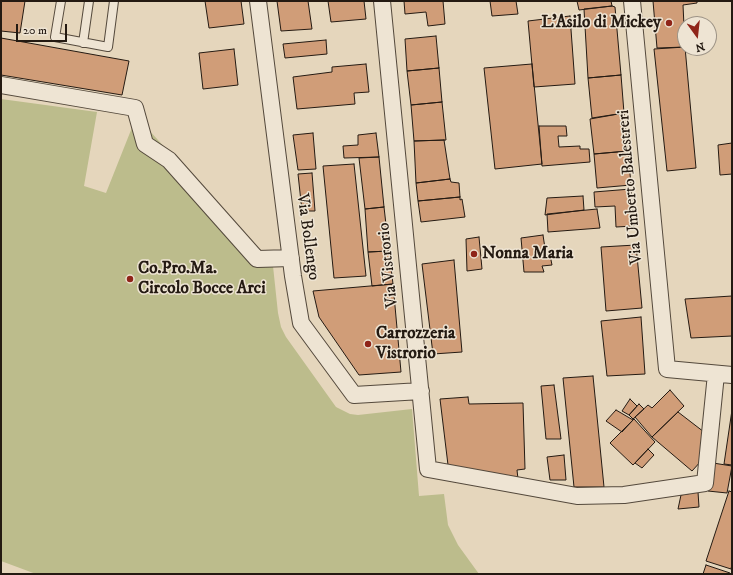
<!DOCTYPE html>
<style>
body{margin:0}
#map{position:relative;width:733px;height:575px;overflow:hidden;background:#e5d6bc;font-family:"IM FELL DW Pica",serif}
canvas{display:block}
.frame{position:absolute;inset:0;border:2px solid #241a12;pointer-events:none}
.north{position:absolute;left:677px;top:16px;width:40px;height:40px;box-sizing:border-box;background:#eee4d3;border:1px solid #9d9386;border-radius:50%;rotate:165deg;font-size:11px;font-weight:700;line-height:16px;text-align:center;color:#241a12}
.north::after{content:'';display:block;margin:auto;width:14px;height:18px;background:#8f2418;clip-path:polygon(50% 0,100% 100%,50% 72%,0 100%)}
.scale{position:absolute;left:16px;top:24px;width:51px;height:18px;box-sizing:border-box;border:2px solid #241a12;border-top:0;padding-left:5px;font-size:12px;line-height:14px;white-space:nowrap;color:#241a12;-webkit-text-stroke:3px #eee4d3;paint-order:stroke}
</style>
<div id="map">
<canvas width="733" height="575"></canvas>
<div class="frame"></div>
<div class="north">N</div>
<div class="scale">20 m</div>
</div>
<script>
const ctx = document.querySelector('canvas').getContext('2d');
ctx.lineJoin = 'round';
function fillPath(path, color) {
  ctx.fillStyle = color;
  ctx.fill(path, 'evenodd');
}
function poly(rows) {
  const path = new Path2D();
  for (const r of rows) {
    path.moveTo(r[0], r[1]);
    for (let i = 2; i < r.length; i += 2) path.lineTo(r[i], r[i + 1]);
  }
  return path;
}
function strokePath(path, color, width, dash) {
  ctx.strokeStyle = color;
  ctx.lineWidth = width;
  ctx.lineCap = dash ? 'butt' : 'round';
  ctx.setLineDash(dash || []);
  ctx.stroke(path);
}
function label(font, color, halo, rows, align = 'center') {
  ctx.font = font + ' "IM FELL DW Pica",serif';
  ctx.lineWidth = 3;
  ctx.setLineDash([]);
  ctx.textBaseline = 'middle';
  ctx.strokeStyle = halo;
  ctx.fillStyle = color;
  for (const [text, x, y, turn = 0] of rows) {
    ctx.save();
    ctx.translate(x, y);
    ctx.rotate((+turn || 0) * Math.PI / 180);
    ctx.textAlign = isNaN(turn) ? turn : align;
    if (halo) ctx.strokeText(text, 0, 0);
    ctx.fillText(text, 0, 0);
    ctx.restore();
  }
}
fillPath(poly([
 [1,99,97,112,84,186,106,193,133,125,147,128,273,266,278,313,281,327,286,337,336,407,350,414,358,415,412,409,419,496,444,494,448,525,458,545,479,574,36,574,1,561]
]), '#bcbc8c');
const building = poly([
 [1,1,25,1,20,33,1,31,1,1],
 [205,1,241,1,244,24,209,28,205,1],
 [277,1,308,1,312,29,281,31,277,1],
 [328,1,364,1,366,19,331,22,328,1],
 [404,1,443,1,445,24,428,26,426,12,405,14,404,1],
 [490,1,516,1,518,14,492,16,490,1],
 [577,1,611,1,612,6,579,10,577,1],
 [653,1,697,1,697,3,683,5,685,47,657,48,653,1],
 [612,6,615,7,621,75,588,78,584,9,612,6],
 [570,16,575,84,534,87,528,21,570,16],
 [436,36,439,68,407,71,405,39,436,36],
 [1,38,129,61,122,95,1,75,1,38],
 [326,40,327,54,285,58,283,44,326,40],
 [685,47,696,168,667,171,654,49,685,47],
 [234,49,238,85,203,89,199,53,234,49],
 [366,64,369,92,354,93,355,104,297,109,293,77,332,72,332,67,366,64],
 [532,64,542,164,495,169,484,68,532,64],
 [439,68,442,102,411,105,407,71,439,68],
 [621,75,624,113,592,118,588,78,621,75],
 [442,102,446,140,414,141,411,105,442,102],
 [624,113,628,151,594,154,590,119,624,113],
 [539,126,566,126,567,136,558,136,559,147,580,146,580,149,589,149,590,162,542,166,539,126],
 [313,133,316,169,298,170,293,135,313,133],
 [376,133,379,157,344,158,343,146,358,145,358,135,376,133],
 [444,140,450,179,416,183,414,141,444,140],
 [732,143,732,174,720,175,718,145,732,143],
 [628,151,631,185,597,188,594,154,628,151],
 [379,157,384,207,365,209,359,158,379,157],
 [354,164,366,276,334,278,323,166,354,164],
 [312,173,315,211,302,211,298,174,312,173],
 [450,179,451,182,459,183,460,197,418,201,416,183,450,179],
 [631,189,634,226,616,227,615,206,595,207,594,192,631,189],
 [583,196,584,210,545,215,547,198,583,196],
 [460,197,460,200,462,199,465,217,421,222,418,201,460,197],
 [384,207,389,251,368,252,365,209,384,207],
 [597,209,600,228,548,232,547,214,597,209],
 [543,235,546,255,550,255,552,265,542,266,544,272,524,272,521,238,543,235],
 [479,237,482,269,467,271,466,239,479,237],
 [636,245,642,308,606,311,601,247,636,245],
 [389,251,393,284,372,286,368,252,389,251],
 [454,260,462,352,433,354,422,264,454,260],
 [393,284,401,372,359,375,319,317,313,291,393,284],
 [732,296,732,336,691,338,685,299,732,296],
 [641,317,645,374,607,376,601,321,641,317],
 [593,376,604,487,574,487,563,378,593,376],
 [554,385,561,439,546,439,541,386,554,385],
 [670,390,684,406,652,437,635,417,648,405,652,408,670,390],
 [468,397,469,404,523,403,525,469,517,470,518,479,448,465,440,399,468,397],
 [630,399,637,406,629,415,622,411,630,399],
 [639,404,644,409,633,419,629,415,639,404],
 [616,410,633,420,622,432,606,421,616,410],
 [732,410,732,465,724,464,732,410],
 [678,412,704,432,702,460,692,471,652,437,678,412],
 [634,419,655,442,633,465,610,443,634,419],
 [648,449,654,455,642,468,635,463,648,449],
 [564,455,566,480,550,480,547,457,564,455],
 [713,463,732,466,727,493,708,491,713,463],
 [729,491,732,492,732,564,731,569,706,561,729,491],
 [698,492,699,507,678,509,681,495,698,492],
 [706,565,730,573,730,574,703,574,706,565]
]);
fillPath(building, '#d09d78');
strokePath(building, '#241a12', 1);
const lane = poly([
 [61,1,55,37,108,47,114,1],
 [83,43,89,1]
]);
const street = poly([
 [258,1,293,276,301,323,354,395,421,391],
 [382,1,428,469,577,496,624,495,705,483,716,374],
 [632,1,667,369,732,375],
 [1,85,135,108,145,144,169,160,257,259,291,258]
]);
strokePath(lane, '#54493c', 10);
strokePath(street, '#54493c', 18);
strokePath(lane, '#eee4d3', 8);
strokePath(street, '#eee4d3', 16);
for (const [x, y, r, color] of [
 [669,23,4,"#8f2418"],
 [474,254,4,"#8f2418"],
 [130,279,4,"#8f2418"],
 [368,344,4,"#8f2418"]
]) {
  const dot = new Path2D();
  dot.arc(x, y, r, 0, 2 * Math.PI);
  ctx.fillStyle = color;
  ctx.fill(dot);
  strokePath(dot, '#eee4d3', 1.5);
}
label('bold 17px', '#241a12', '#eee4d3', [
 ["L'Asilo di Mickey",661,23,"right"],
 ["Nonna Maria",482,254],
 ["Co.Pro.Ma.",138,269],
 ["Circolo Bocce Arci",138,289],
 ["Carrozzeria",376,334],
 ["Vistrorio",376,354]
], 'left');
label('17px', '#241a12', '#eee4d3', [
 ["Via Umberto Balestreri",631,187,-95],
 ["Via Bollengo",307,237,82],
 ["Via Vistrorio",389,265,-96]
]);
</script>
